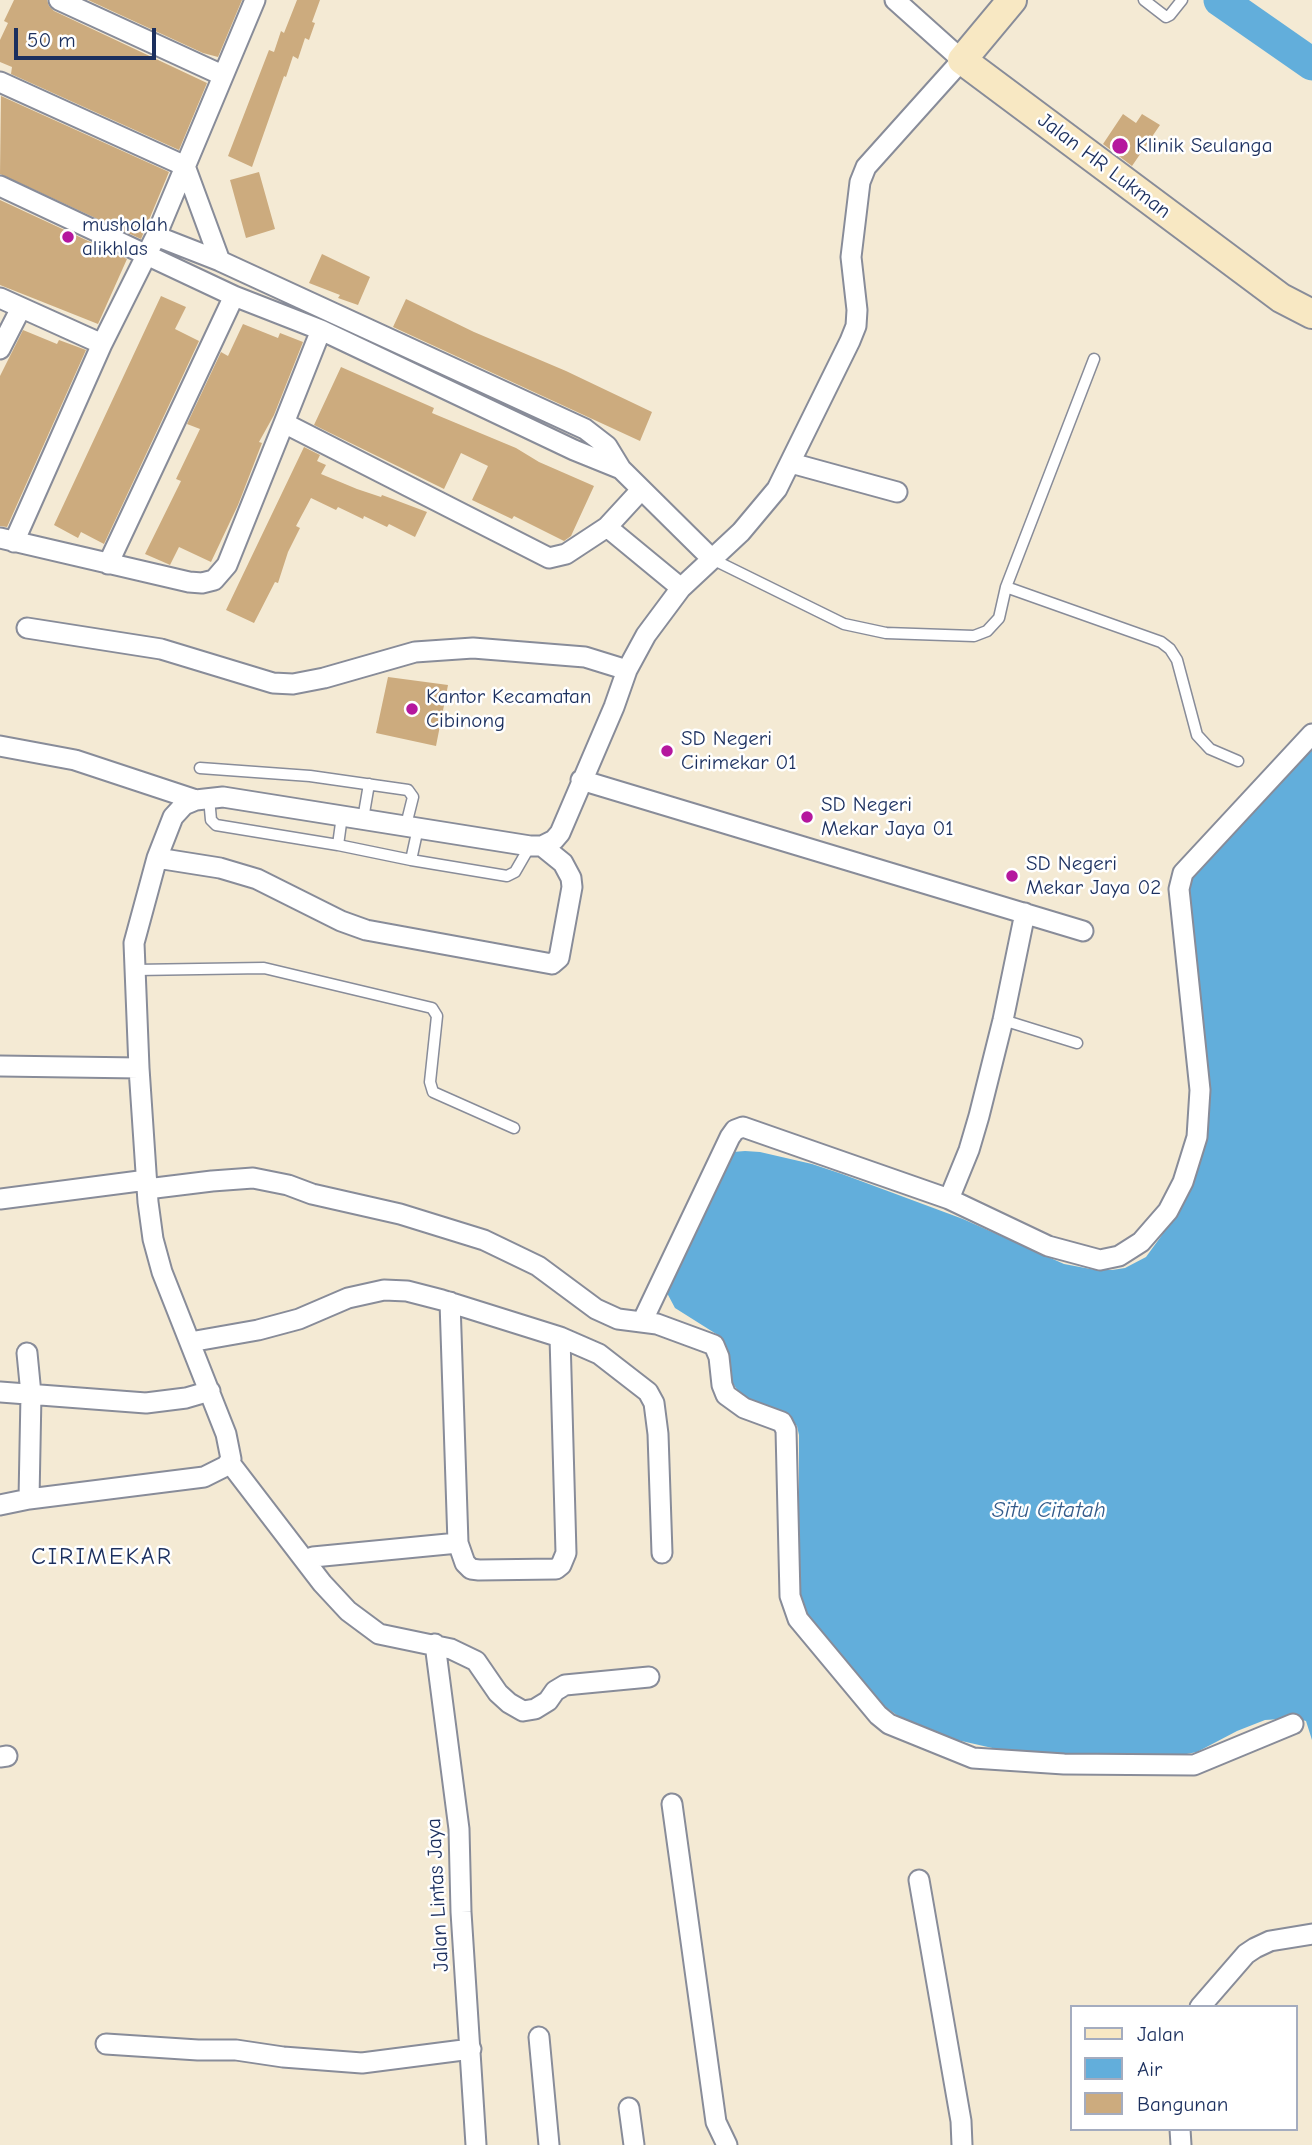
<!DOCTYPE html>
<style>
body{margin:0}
#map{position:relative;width:1312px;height:2145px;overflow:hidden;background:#f4ead4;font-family:"Comic Neue",sans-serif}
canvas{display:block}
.legend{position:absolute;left:1070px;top:2005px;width:228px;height:126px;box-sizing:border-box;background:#fff;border:2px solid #a4acbf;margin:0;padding:9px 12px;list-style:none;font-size:21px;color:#1b2f5e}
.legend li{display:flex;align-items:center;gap:14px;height:35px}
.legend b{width:35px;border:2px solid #a4acbf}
.scale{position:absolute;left:14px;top:28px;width:142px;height:32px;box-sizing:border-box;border:4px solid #1b2f5e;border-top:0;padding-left:9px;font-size:21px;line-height:24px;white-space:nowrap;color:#1b2f5e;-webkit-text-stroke:5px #fff;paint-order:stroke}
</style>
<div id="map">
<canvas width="1312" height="2145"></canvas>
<ul class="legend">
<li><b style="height:9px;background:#f8e8c3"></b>Jalan</li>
<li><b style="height:19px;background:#62aedb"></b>Air</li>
<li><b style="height:19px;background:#ccab7e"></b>Bangunan</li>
</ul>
<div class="scale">50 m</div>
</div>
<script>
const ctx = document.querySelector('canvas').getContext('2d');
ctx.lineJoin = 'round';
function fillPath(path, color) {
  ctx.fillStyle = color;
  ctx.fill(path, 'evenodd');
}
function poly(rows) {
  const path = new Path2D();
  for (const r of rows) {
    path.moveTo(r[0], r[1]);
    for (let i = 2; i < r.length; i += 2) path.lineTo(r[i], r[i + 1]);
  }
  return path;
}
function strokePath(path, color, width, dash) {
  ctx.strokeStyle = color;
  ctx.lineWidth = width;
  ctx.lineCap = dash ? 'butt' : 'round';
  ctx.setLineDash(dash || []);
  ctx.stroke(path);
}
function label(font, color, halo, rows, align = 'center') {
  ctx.font = font + ' "Comic Neue",sans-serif';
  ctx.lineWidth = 5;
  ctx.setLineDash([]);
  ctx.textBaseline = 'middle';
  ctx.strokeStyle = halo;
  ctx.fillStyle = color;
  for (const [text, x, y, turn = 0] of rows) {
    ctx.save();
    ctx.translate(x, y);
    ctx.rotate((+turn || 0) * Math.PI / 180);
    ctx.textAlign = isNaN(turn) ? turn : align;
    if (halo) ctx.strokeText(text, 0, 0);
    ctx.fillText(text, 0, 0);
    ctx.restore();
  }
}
fillPath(poly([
 [1312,749,1312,1740,1306,1721,1295,1718,1265,1720,1237,1731,1197,1752,1166,1758,1010,1752,957,1740,930,1732,902,1719,875,1699,812,1624,800,1597,799,1576,799,1435,797,1426,783,1412,743,1398,731,1381,729,1353,721,1337,675,1308,667,1293,724,1157,733,1152,745,1151,760,1152,812,1164,842,1174,963,1219,1064,1264,1096,1270,1112,1270,1125,1268,1146,1257,1162,1235,1192,1174,1186,881,1285,773]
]), '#62aedb');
strokePath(poly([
 [1220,0,1312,64]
]), '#62aedb', 33);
fillPath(poly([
 [14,0,47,0,49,6,54,11,207,83,179,150,11,74,12,67,0,62,0,40,8,23,4,21],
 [88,0,242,0,218,57,203,53],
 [297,0,320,0,312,22,315,23,309,40,305,38,298,59,293,56,286,77,284,76,252,167,228,156,269,50,274,52,281,31,284,33],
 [1,96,169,172,141,239,0,174],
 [1123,114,1136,123,1142,114,1160,125,1132,166,1103,144],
 [259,172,275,229,246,238,230,180],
 [0,200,127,259,98,324,0,285],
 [322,254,370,277,358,305,338,298,340,295,309,283],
 [161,296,186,307,175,329,199,341,104,544,81,532,78,538,54,525],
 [406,299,474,332,566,371,652,412,640,441,393,327],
 [243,324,278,338,280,333,303,342,274,415,259,442,262,443,238,505,211,562,179,547,170,565,168,564,145,554,181,481,176,479,200,429,187,424,221,352,228,356],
 [23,330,57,344,59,340,86,350,7,527,0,526,0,376],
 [341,367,434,408,432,413,516,448,539,462,594,486,571,536,564,541,514,516,512,519,472,500,488,466,461,453,444,489,314,425],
 [304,447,320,455,317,461,326,465,321,474,357,489,381,497,382,495,427,512,415,537,389,524,387,527,364,516,363,519,338,507,336,510,311,498,296,526,300,528,288,552,278,583,275,582,254,623,226,610],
 [388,677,448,685,436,746,376,733]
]), '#ccab7e');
const lane = poly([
 [1144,0,1166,17,1170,15,1182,0],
 [712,559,844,624,886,633,974,636,987,631,999,618,1006,587,1094,359],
 [1006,587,1161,642,1170,649,1177,660,1197,735,1210,749,1238,761],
 [200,768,310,776,408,790,413,797,406,825],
 [209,798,211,820,216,825,338,845,342,816],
 [363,819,369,784],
 [338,845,411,860,418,828],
 [411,860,507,876,515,872,530,846],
 [135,970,264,968,432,1008,437,1016,430,1082,433,1092,514,1128],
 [1003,1020,1077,1043]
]);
const street = poly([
 [59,0,222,75],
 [0,82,185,166,220,261],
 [0,186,234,296,321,330,574,450,621,469],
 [156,236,220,261,585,429,607,446,621,469,712,559],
 [0,298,102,344],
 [0,349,21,308],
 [284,423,321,330],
 [791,463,897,492],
 [607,527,681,588],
 [0,538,189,582,202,583,214,580,227,565,284,423,549,558,566,554,607,527,641,490],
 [14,542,102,344,156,236,255,0],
 [108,564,234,296],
 [27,628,161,649,273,683,293,684,324,678,415,652,473,648,585,657,627,670],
 [0,746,75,760,196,800],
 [581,780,1083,931],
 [157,858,220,868,257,879,341,921,366,930,552,964,559,958,572,887,571,878,563,863,542,846],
 [0,1066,139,1068],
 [147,1189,212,1181,253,1178,288,1185,312,1194,400,1214,484,1240,538,1266,596,1309,618,1319,657,1324,714,1345,719,1357,722,1385,726,1395,744,1408,782,1422,786,1430,790,1596,798,1619,878,1715,889,1724,973,1758,1064,1764,1194,1765,1293,1724],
 [0,1199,147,1180],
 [949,1199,969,1150,979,1116,1003,1020,1025,913],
 [450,1302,458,1543],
 [642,1322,730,1137,735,1130,743,1127,949,1199,1048,1246,1100,1260,1119,1256,1141,1242,1168,1211,1183,1182,1197,1137,1200,1090,1179,889,1183,873,1312,734],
 [190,1342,258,1330,299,1319,348,1298,384,1290,407,1291,442,1300,560,1337,599,1354,648,1392,654,1403,658,1434,662,1553],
 [27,1353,31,1394,29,1499],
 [0,1392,146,1403,186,1398,210,1391],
 [230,1463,322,1583,348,1611,379,1634,451,1649,476,1661,498,1693,509,1703,523,1711,535,1709,548,1701,555,1691,565,1685,649,1677],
 [0,1505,29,1499,204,1477,226,1466,231,1459,226,1434,162,1272,153,1239,148,1202,139,1068,134,943,157,858,173,817,184,805,196,800,223,797,530,846,542,846,554,840,560,833,614,707,627,670,646,635,681,588,741,532,777,489,850,341,856,326,857,310,851,257,860,182,866,167,962,60,895,0],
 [313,1557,458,1543,465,1563,471,1569,479,1570,556,1569,561,1565,566,1553,560,1337],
 [435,1644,459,1829,461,1912,476,2145],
 [0,1757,7,1756],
 [672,1804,716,2122,727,2145],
 [919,1880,961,2121,962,2145],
 [1200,2007,1246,1954,1255,1948,1270,1941,1312,1934],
 [539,2037,549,2145],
 [106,2044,198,2050,236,2050,283,2057,362,2063,471,2049],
 [629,2108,634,2145],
 [1180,2129,1181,2145]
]);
const secondary = poly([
 [1012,0,962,60,1281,298,1312,314]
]);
strokePath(lane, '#888c99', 13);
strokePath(street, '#888c99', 23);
strokePath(secondary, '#888c99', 32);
strokePath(lane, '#fff', 10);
strokePath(street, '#fff', 19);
strokePath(secondary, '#f8e8c3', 28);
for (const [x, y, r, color] of [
 [1120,146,9,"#b5179e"],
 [68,237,7,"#b5179e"],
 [412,709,7,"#b5179e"],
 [667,751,7,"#b5179e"],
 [807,817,7,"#b5179e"],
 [1012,876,7,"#b5179e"]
]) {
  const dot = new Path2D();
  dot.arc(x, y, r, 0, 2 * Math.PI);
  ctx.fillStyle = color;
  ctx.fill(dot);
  strokePath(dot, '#fff', 2.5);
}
label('21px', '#1b2f5e', '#fff', [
 ["Klinik Seulanga",1136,146],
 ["musholah",82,225],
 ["alikhlas",82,249],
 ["Kantor Kecamatan",426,697],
 ["Cibinong",426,721],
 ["SD Negeri",681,739],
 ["Cirimekar 01",681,763],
 ["SD Negeri",821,805],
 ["Mekar Jaya 01",821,829],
 ["SD Negeri",1026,864],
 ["Mekar Jaya 02",1026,888]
], 'left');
label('21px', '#1b2f5e', '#fff', [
 ["Jalan HR Lukman",1104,166,37],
 ["Jalan Lintas Jaya",438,1895,-93]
]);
label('italic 23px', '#345b8a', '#fff', [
 ["Situ Citatah",1049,1510]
]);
ctx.letterSpacing = '2px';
label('24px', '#1b2f5e', '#fff', [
 ["CIRIMEKAR",102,1557]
]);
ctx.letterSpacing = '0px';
</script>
